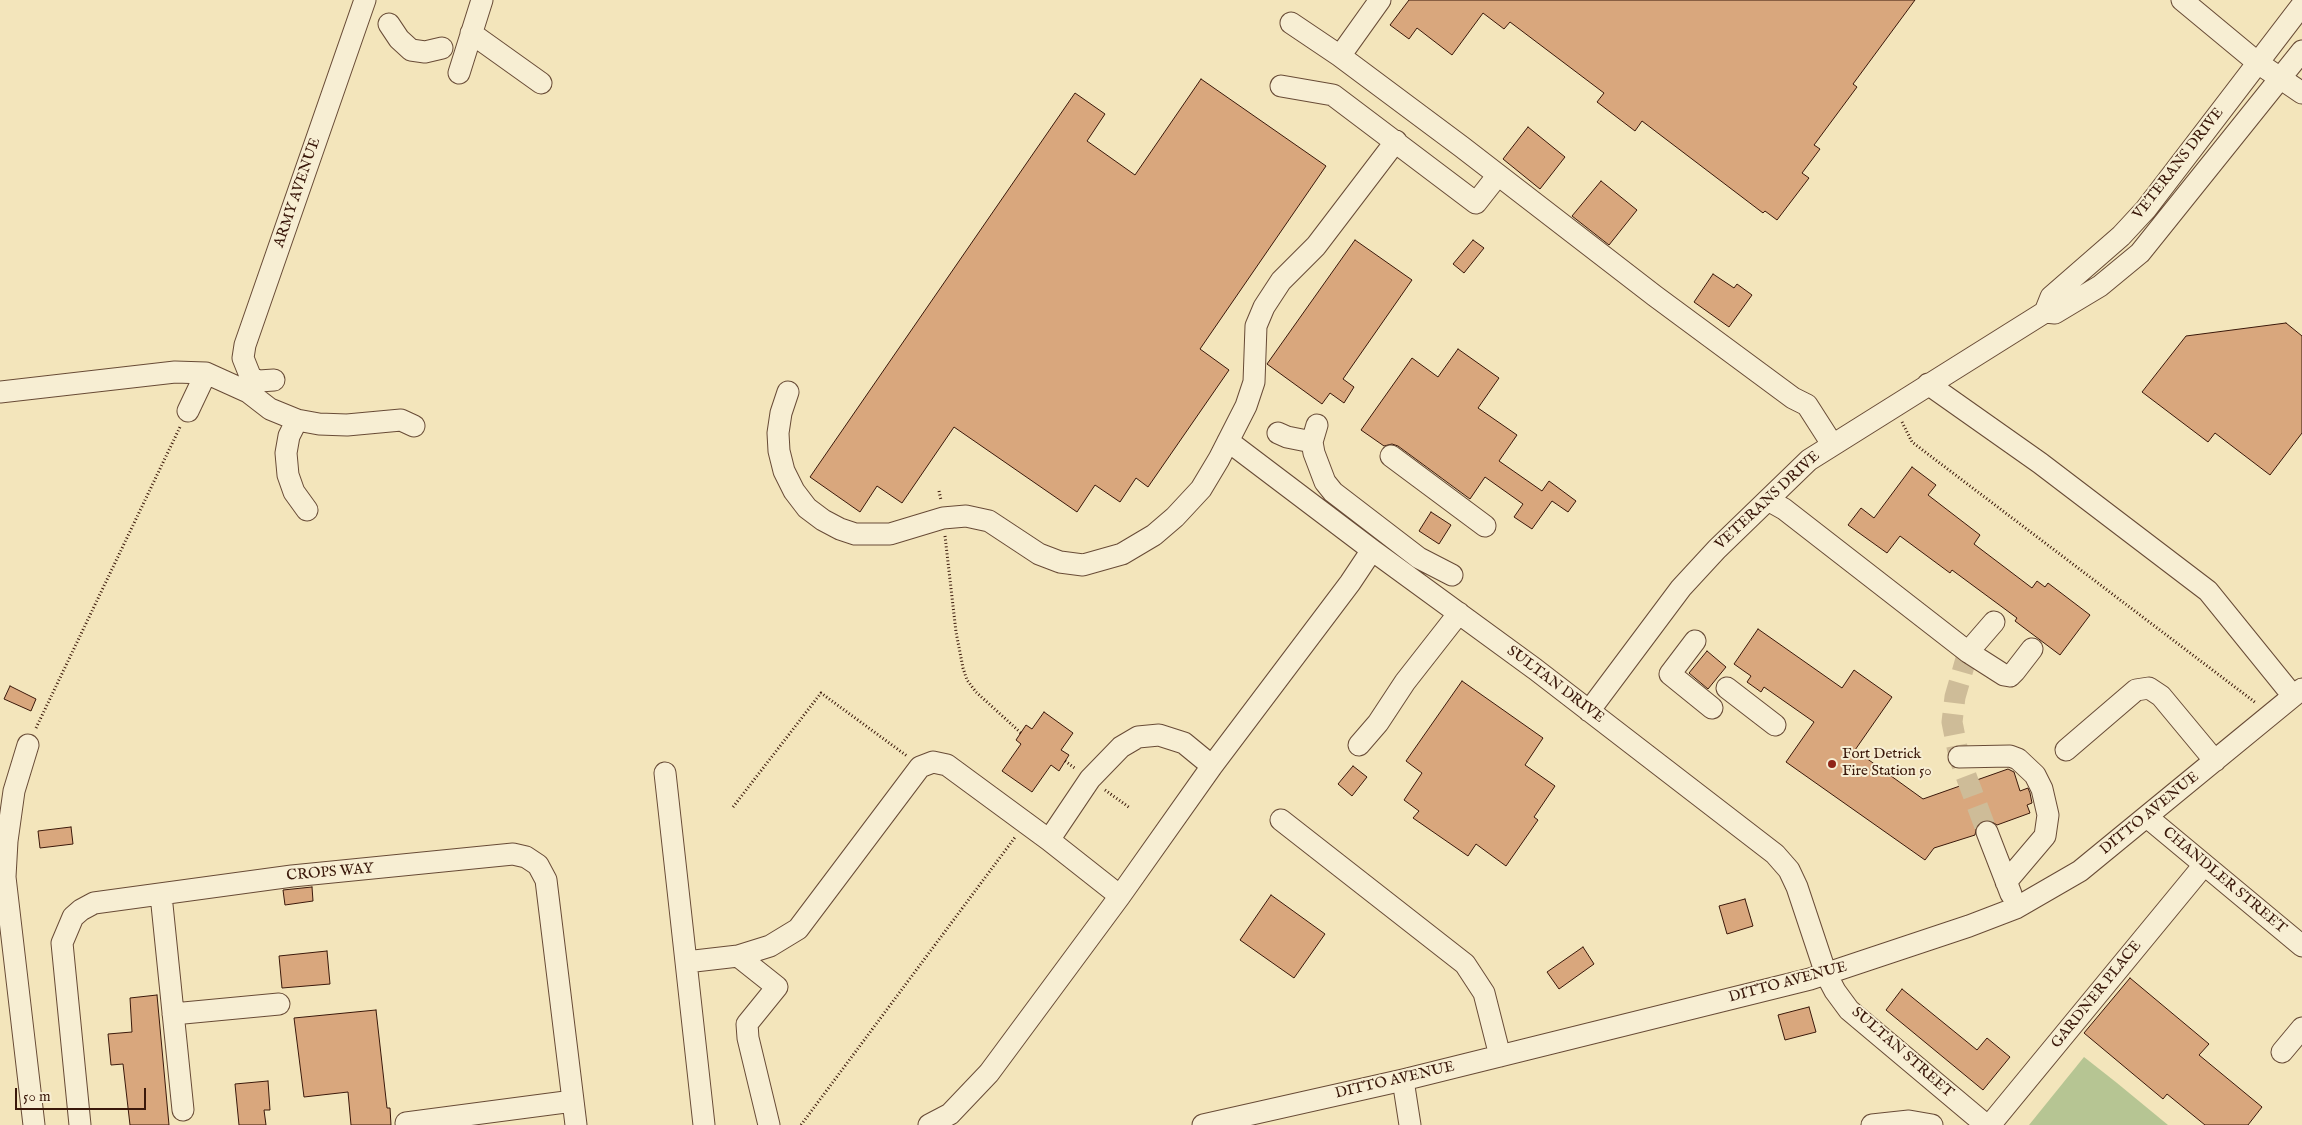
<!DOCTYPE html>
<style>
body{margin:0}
#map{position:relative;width:2302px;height:1125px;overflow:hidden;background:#f3e5bb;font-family:"IM FELL English",serif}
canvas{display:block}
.scale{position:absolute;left:15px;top:1088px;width:131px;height:22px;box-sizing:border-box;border:2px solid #3a180a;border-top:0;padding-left:6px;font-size:15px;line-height:18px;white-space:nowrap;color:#3a180a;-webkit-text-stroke:4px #f7eed3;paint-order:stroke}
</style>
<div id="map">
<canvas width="2302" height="1125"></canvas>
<div class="scale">50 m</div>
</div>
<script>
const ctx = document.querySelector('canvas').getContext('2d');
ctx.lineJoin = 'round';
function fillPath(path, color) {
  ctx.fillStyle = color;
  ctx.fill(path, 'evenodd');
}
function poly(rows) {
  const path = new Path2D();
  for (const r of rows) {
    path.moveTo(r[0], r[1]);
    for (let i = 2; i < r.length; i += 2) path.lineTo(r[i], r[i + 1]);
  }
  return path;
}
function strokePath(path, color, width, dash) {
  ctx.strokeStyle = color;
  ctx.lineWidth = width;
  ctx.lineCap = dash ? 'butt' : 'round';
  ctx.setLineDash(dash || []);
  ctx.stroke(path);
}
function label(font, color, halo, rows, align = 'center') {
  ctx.font = font + ' "IM FELL English",serif';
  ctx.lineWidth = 4;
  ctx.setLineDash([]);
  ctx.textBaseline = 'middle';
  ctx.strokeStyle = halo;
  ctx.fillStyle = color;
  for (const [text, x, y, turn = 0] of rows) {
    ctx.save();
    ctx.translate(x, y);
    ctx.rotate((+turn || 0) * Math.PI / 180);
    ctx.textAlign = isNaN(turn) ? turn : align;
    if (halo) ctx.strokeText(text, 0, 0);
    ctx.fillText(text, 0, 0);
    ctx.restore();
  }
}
fillPath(poly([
 [2084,1057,2117,1083,2168,1125,2029,1125]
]), '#b6c593');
const building = poly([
 [1409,0,1915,0,1853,84,1857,87,1814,145,1820,149,1802,173,1809,178,1777,220,1765,211,1763,213,1642,121,1635,131,1597,102,1604,93,1510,22,1504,29,1483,13,1452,55,1417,28,1409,39,1390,25,1409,0],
 [1201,79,1326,166,1200,349,1229,370,1148,487,1136,478,1120,502,1095,485,1077,512,954,427,902,503,877,486,860,512,810,477,1075,93,1105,114,1087,141,1135,175,1201,79],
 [1528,127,1565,157,1540,189,1503,159,1528,127],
 [1601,181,1637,210,1609,245,1572,216,1601,181],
 [1355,240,1412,280,1343,379,1354,387,1344,403,1330,393,1322,404,1267,364,1355,240],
 [1473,240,1484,248,1464,273,1453,264,1473,240],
 [1713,274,1734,288,1737,284,1752,295,1729,327,1694,302,1713,274],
 [2286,323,2302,336,2302,433,2270,475,2215,433,2208,442,2142,392,2186,336,2286,323],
 [1458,349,1499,378,1478,408,1517,435,1499,461,1542,491,1549,481,1576,501,1568,512,1552,501,1532,529,1514,517,1523,504,1485,477,1470,499,1398,446,1392,444,1384,446,1361,430,1412,358,1438,377,1458,349],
 [1912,467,1936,485,1928,495,1980,535,1974,544,2032,588,2037,581,2045,587,2048,583,2090,615,2060,655,2015,621,2017,618,1952,570,1950,573,1900,536,1887,553,1848,525,1861,508,1874,518,1912,467],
 [1431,512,1451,525,1439,544,1419,531,1431,512],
 [1758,629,1842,688,1854,670,1892,697,1855,750,1923,799,2008,769,2014,772,2020,791,2028,788,2030,793,2032,803,2027,805,2030,813,1997,825,1989,820,1982,821,1977,825,1975,835,1934,848,1925,860,1786,762,1814,722,1764,687,1761,692,1747,682,1751,676,1734,664,1758,629],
 [1707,651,1726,667,1708,689,1689,673,1707,651],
 [1462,681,1543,738,1525,765,1555,786,1534,817,1538,820,1506,866,1476,844,1468,856,1413,818,1419,811,1404,800,1422,773,1406,761,1462,681],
 [10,686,36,699,31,711,4,699,10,686],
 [1044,712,1073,733,1061,750,1069,755,1059,771,1051,765,1032,792,1002,771,1021,744,1016,740,1026,725,1032,729,1044,712],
 [1353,766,1367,777,1352,796,1338,784,1353,766],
 [71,827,73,844,40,848,38,831,71,827],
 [312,887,313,901,285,905,283,890,312,887],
 [1271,895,1325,934,1294,978,1240,940,1271,895],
 [1745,899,1753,926,1727,934,1719,906,1745,899],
 [1583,947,1594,964,1559,989,1547,972,1583,947],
 [327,951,330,984,282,988,279,956,327,951],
 [2130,978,2209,1044,2199,1055,2262,1107,2248,1125,2205,1125,2167,1094,2163,1099,2084,1033,2130,978],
 [1902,989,1977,1050,1987,1038,2010,1057,1983,1090,1886,1010,1902,989],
 [157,995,169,1125,130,1125,123,1064,111,1065,108,1034,132,1032,130,998,157,995],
 [1809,1007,1816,1032,1785,1040,1778,1015,1809,1007],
 [376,1010,387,1108,390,1108,391,1125,351,1125,348,1092,304,1097,294,1018,376,1010],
 [268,1081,270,1110,264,1110,266,1125,239,1125,235,1084,268,1081]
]);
fillPath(building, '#d9a77d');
strokePath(building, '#3a180a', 1);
strokePath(poly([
 [1968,652,1955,697,1952,722,1959,757,1987,832]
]), '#cebc98', 21, [21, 11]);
const minor = poly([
 [1380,0,1340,56,1462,147,1655,296,1793,398,1807,405,1832,444],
 [2182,0,2258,63,2302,93],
 [1291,23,1340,56],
 [389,24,399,39,411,50,425,52,442,48],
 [471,33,541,83],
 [459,73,482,0],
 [1281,86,1333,95,1476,203,1498,175],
 [2045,312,2055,313,2100,286,2140,253,2302,51],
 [274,380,259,381,251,378,243,358,245,345,365,0],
 [1928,384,2040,463,2208,591,2293,696],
 [0,392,175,372,206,373,248,392,270,409,297,420,319,424,347,425,401,420,414,426],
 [788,392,781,413,778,433,779,451,784,471,794,491,807,508,823,520,840,529,855,534,890,534,943,518,966,516,989,521,1039,554,1060,562,1083,565,1122,554,1154,535,1175,517,1201,489,1219,459,1246,406,1254,382,1256,326,1264,307,1281,281,1316,246,1396,141],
 [188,411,206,373],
 [297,420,289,436,286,453,288,475,294,492,307,510],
 [1317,425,1312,442,1314,453,1325,482,1333,492,1419,558,1452,575],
 [1278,433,1287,437,1312,442],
 [1228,441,1372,550,1535,669,1775,854,1789,870,1797,887,1826,974,1835,991,1849,1010,1986,1125],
 [1391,456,1485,526],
 [1768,500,1784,509,1968,652,2004,675,2010,676,2015,671,2032,649],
 [1695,641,1670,674,1712,708],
 [1968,652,1994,622],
 [1727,688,1775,725],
 [1589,711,1681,588,1717,549,1809,460,2045,312,2051,297,2121,236,2146,209,2302,5],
 [28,745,14,791,7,841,5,877,34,1125],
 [1359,745,1378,723,1405,682,1459,613],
 [2066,750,2136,690,2149,688,2161,696,2215,761],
 [1959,757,2010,756,2018,759,2035,775,2042,789,2048,815,2045,836,2006,882],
 [665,773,686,962],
 [2147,817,2302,946],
 [1281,820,1465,964,1484,993,1500,1056],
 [1987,832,2011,894],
 [1049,840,1090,779,1121,747,1138,737,1159,735,1184,743,1212,766],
 [161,895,183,1110],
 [738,956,770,946,798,929,920,767,933,762,947,765,1049,840,1120,896],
 [173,1014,279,1004],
 [2282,1052,2302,1028],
 [1403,1080,1410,1125],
 [406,1123,573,1101],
 [80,1125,62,943,73,917,81,910,94,903,292,876,513,854,526,857,538,865,546,880,576,1125],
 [704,1125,686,962,738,956,777,987,747,1024,748,1038,769,1125],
 [929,1125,950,1114,989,1073,1120,896,1212,766,1350,583,1372,550],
 [1203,1125,1403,1080,1810,979,1969,926,2016,908,2080,871,2302,689],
 [1872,1125,1909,1121,1932,1125],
 [1990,1125,2204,865]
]);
strokePath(minor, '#684b36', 23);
strokePath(poly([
 [1902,422,1912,442,2256,703],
 [939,491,941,500],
 [945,536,956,632,963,668,967,680,976,692,1021,733],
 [36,728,180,427],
 [1065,761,1076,769],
 [1105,790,1130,808],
 [733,807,821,693,907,756],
 [801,1125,1016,836]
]), '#3a180a', 3, [1, 2.5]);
strokePath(minor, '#f7eed3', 21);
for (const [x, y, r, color] of [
 [1832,764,5,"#8f2418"]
]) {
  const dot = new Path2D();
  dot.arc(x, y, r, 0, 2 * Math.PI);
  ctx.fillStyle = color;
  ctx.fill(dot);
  strokePath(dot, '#f7eed3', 2);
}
label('15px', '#3a180a', '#f7eed3', [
 ["VETERANS DRIVE",2179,164,-52],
 ["ARMY AVENUE",298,193,-71],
 ["VETERANS DRIVE",1768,501,-43],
 ["SULTAN DRIVE",1555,685,37],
 ["DITTO AVENUE",2150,814,-39],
 ["CROPS WAY",330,873,-5],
 ["CHANDLER STREET",2224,881,40],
 ["DITTO AVENUE",1788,983,-15],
 ["GARDNER PLACE",2097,995,-51],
 ["SULTAN STREET",1902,1053,41],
 ["DITTO AVENUE",1395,1081,-13]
]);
label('15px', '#3a180a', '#f7eed3', [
 ["Fort Detrick",1842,755],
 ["Fire Station 50",1842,772]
], 'left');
</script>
